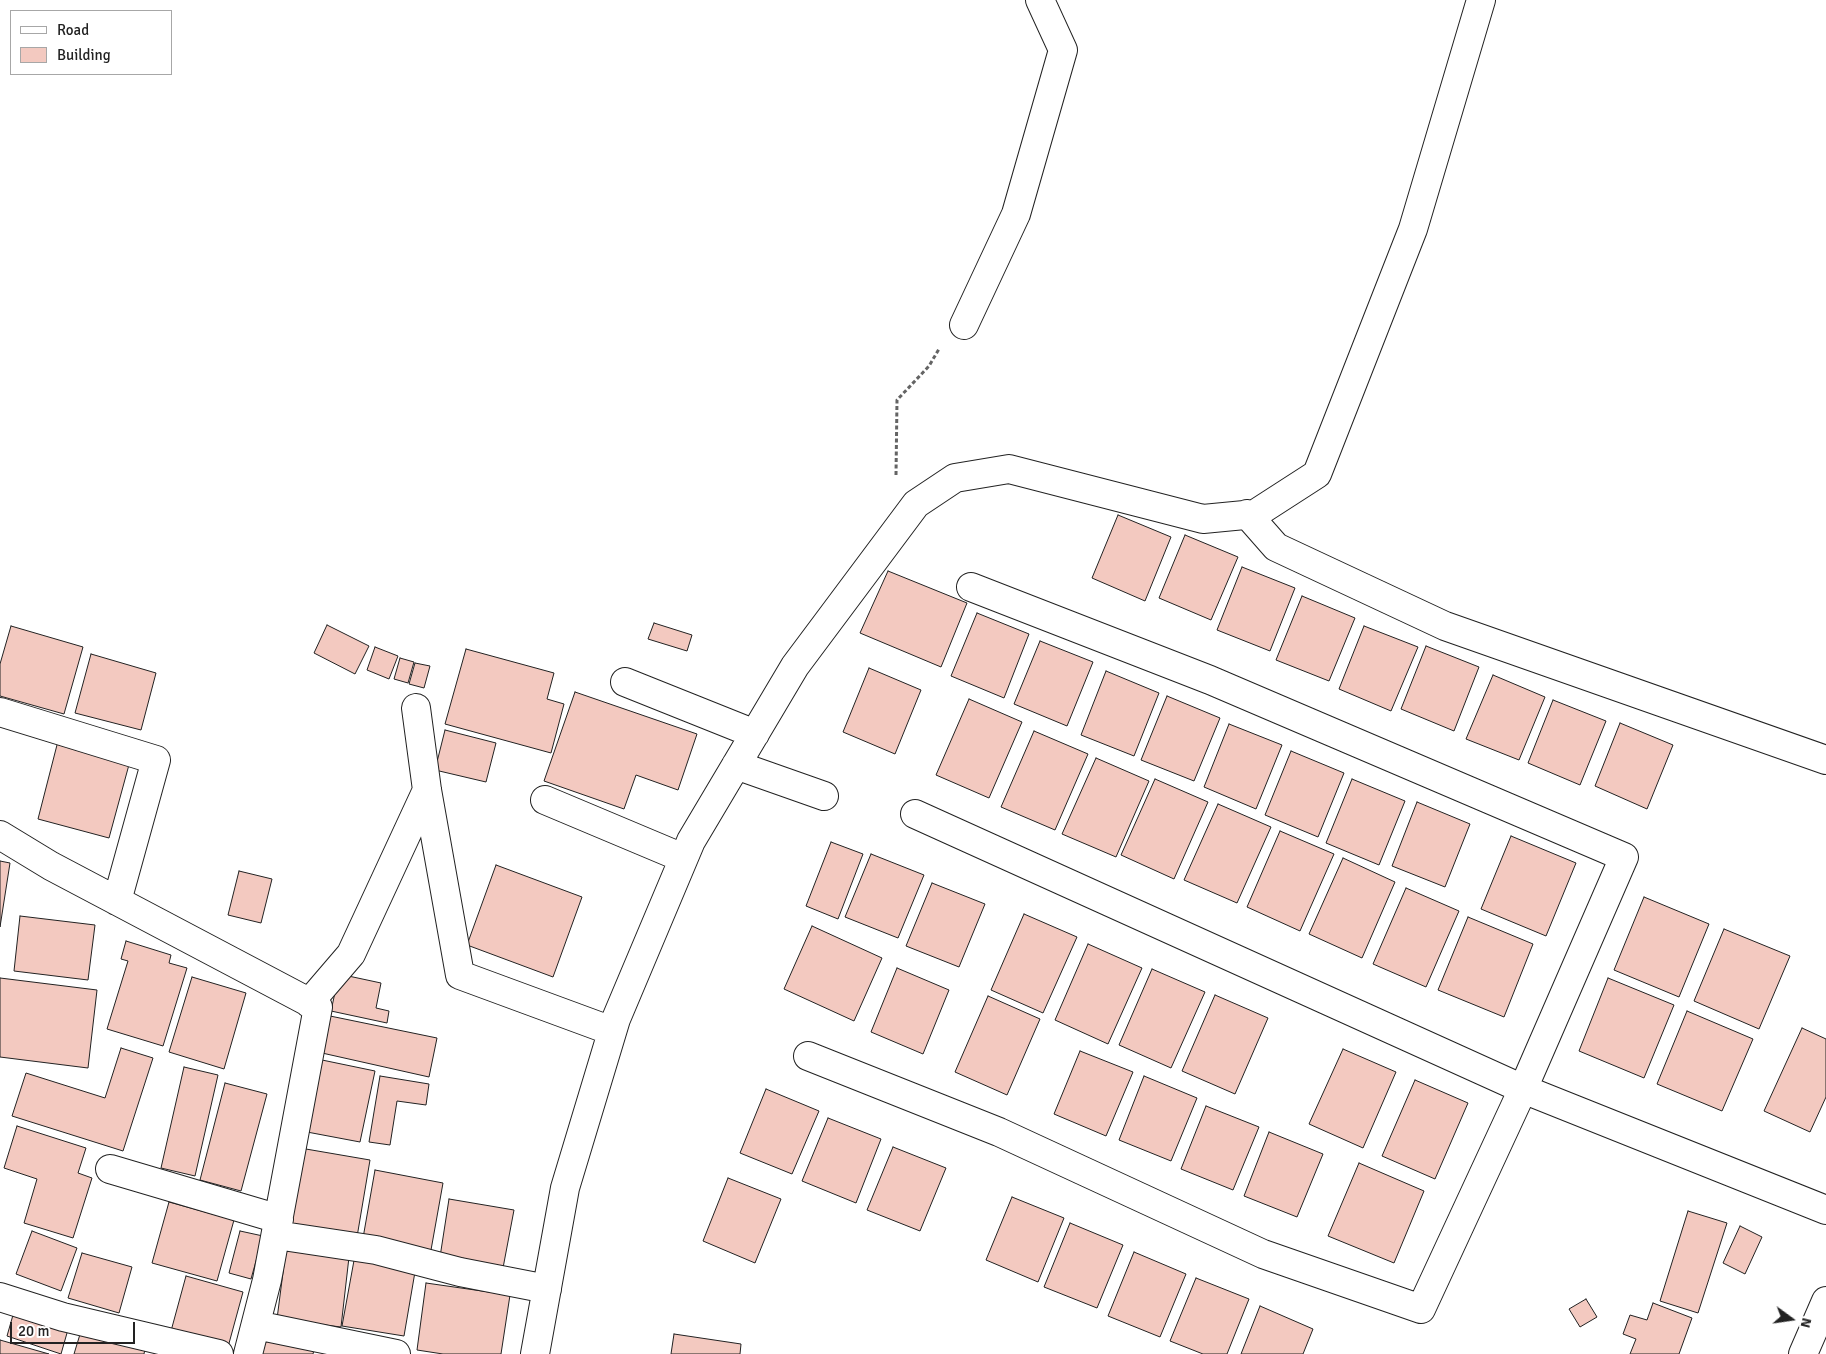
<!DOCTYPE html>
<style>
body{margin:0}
#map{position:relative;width:1826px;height:1354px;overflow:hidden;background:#fff;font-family:Signika,sans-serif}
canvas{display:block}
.legend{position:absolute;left:10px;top:10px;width:162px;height:65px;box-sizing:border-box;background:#fff;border:1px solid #a7a7a7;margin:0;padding:6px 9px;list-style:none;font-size:15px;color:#222}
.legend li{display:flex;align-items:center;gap:10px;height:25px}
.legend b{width:25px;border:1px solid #a7a7a7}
.north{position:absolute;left:1766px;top:1294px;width:50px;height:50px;-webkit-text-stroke:4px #fff;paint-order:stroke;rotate:104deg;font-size:14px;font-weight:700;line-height:20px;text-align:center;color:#222}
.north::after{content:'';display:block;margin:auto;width:18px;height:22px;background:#222;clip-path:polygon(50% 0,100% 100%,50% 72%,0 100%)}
.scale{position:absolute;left:10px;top:1322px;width:125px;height:22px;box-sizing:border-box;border:2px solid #222;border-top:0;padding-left:6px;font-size:15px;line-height:18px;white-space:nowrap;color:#222;-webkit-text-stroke:4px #fff;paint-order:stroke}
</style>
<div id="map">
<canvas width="1826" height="1354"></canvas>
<ul class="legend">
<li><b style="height:6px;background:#fff"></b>Road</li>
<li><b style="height:14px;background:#f3c9c0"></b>Building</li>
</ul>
<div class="north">N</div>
<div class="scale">20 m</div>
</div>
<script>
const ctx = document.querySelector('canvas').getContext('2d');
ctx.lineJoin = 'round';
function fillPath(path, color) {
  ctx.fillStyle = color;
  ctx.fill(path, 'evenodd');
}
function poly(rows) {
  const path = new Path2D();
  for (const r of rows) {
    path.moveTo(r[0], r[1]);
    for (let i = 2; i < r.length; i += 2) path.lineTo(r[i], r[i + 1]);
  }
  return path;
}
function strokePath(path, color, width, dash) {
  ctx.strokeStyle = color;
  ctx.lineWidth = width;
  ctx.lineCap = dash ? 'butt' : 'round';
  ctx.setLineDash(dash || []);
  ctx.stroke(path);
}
const building = poly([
 [1118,515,1171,537,1145,601,1092,578,1118,515],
 [1185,535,1238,557,1211,620,1159,598,1185,535],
 [1242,567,1295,588,1270,651,1217,630,1242,567],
 [888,571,967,603,941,667,860,633,888,571],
 [1302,596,1355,618,1329,681,1276,660,1302,596],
 [977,613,1029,634,1004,698,951,676,977,613],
 [654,623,692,635,687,651,648,639,654,623],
 [327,625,369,646,355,674,314,653,327,625],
 [11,626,83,647,64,714,0,696,0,664,11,626],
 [1364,626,1418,647,1391,711,1339,689,1364,626],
 [1040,641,1093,662,1067,726,1014,704,1040,641],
 [1426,646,1479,667,1454,731,1401,709,1426,646],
 [375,647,398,656,389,679,367,670,375,647],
 [466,649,554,673,547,699,564,704,551,753,445,724,466,649],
 [91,654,156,673,141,730,75,713,91,654],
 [400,658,414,662,408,683,394,679,400,658],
 [415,663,430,666,424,688,409,684,415,663],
 [869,668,921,690,895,754,843,732,869,668],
 [1106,671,1159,693,1134,756,1081,735,1106,671],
 [1493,675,1545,697,1519,760,1466,739,1493,675],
 [575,692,697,734,678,790,636,775,624,809,544,781,575,692],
 [1167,696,1220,718,1194,781,1141,760,1167,696],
 [969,699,1022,722,989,798,936,775,969,699],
 [1553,700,1606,721,1580,785,1528,763,1553,700],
 [1620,723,1673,745,1647,809,1595,786,1620,723],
 [1229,724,1282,745,1256,809,1204,787,1229,724],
 [445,730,496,743,486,782,435,770,445,730],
 [1034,731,1088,754,1055,830,1001,807,1034,731],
 [58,741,130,761,109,838,38,819,58,741],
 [1291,751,1344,773,1318,837,1265,815,1291,751],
 [1096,758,1149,781,1116,857,1062,834,1096,758],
 [1155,779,1208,802,1174,879,1121,855,1155,779],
 [1352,779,1405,801,1379,865,1326,843,1352,779],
 [1417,802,1470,824,1445,887,1392,866,1417,802],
 [1218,804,1271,827,1237,903,1184,880,1218,804],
 [1280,831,1334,854,1300,931,1247,907,1280,831],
 [1511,836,1576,863,1546,936,1481,909,1511,836],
 [831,842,863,854,838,919,806,906,831,842],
 [871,854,924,875,898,938,845,917,871,854],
 [1343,858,1395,882,1362,958,1309,934,1343,858],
 [0,861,10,863,0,927,0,861],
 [496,865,582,897,553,977,467,945,496,865],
 [239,871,272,879,261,923,228,915,239,871],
 [932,883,985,904,959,967,906,946,932,883],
 [1406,888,1459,911,1426,987,1373,964,1406,888],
 [1644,897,1709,924,1679,997,1614,970,1644,897],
 [1024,914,1077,937,1043,1013,991,990,1024,914],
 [20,916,95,925,88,980,14,971,20,916],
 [1468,917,1533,944,1504,1017,1438,990,1468,917],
 [812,926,882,958,854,1021,784,989,812,926],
 [1724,929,1790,956,1759,1029,1694,1001,1724,929],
 [126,941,171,955,169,963,187,968,163,1046,107,1029,128,961,121,959,126,941],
 [1088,944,1142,968,1108,1044,1055,1020,1088,944],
 [897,968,949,990,923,1054,871,1032,897,968],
 [1152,969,1205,992,1171,1068,1119,1045,1152,969],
 [339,974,381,983,376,1008,389,1011,387,1023,331,1011,339,974],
 [192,977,246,993,224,1069,169,1052,192,977],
 [0,978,97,990,88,1068,0,1057,0,978],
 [1608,978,1674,1005,1644,1078,1579,1051,1608,978],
 [1215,995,1268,1018,1235,1094,1182,1071,1215,995],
 [988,996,1040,1019,1007,1095,955,1072,988,996],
 [1687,1011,1753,1039,1722,1111,1657,1084,1687,1011],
 [330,1016,437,1038,429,1077,322,1053,330,1016],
 [1802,1028,1826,1039,1826,1097,1810,1132,1764,1111,1802,1028],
 [121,1048,153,1058,123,1151,12,1116,26,1073,105,1098,121,1048],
 [1343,1049,1396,1072,1363,1148,1309,1124,1343,1049],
 [1080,1051,1133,1072,1106,1136,1054,1114,1080,1051],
 [322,1060,375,1071,360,1142,307,1132,322,1060],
 [184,1067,218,1075,195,1176,161,1168,184,1067],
 [380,1076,429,1084,426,1105,397,1101,390,1145,369,1142,380,1076],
 [1144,1076,1197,1098,1171,1161,1119,1140,1144,1076],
 [1415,1080,1468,1103,1435,1179,1382,1156,1415,1080],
 [225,1083,267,1094,241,1191,200,1180,225,1083],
 [766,1089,819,1111,792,1174,740,1153,766,1089],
 [1206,1106,1259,1127,1233,1190,1181,1169,1206,1106],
 [828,1118,881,1139,856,1203,802,1181,828,1118],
 [17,1126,86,1148,78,1173,92,1178,73,1238,24,1223,37,1179,4,1168,17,1126],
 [1269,1132,1323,1154,1297,1217,1244,1196,1269,1132],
 [893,1147,946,1168,920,1231,867,1210,893,1147],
 [300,1148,370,1160,357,1237,287,1225,300,1148],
 [1359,1163,1424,1191,1394,1263,1328,1236,1359,1163],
 [375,1170,443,1183,431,1250,363,1238,375,1170],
 [728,1178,781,1199,755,1263,703,1241,728,1178],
 [1012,1197,1064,1218,1038,1282,986,1260,1012,1197],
 [449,1199,514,1210,503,1268,440,1257,449,1199],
 [169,1202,234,1220,217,1281,152,1263,169,1202],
 [1688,1211,1727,1223,1698,1313,1660,1301,1688,1211],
 [1070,1223,1123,1245,1097,1308,1044,1287,1070,1223],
 [1740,1226,1762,1237,1745,1274,1723,1263,1740,1226],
 [32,1231,77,1248,61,1291,16,1274,32,1231],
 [240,1231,263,1236,251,1279,229,1273,240,1231],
 [286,1249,349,1257,341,1327,277,1319,286,1249],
 [1134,1252,1186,1274,1160,1337,1108,1316,1134,1252],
 [82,1253,132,1267,119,1313,68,1298,82,1253],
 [355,1255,416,1266,404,1336,342,1326,355,1255],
 [186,1276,243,1292,228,1347,171,1331,186,1276],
 [1196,1278,1249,1299,1227,1354,1203,1354,1170,1341,1196,1278],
 [426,1283,510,1295,501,1354,443,1354,417,1350,426,1283],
 [1586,1299,1597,1317,1580,1327,1569,1309,1586,1299],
 [1653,1303,1692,1318,1679,1354,1630,1354,1636,1339,1623,1334,1630,1315,1647,1320,1653,1303],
 [1260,1306,1313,1329,1303,1354,1241,1354,1260,1306],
 [15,1308,69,1326,61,1354,7,1336,15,1308],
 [81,1331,145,1349,144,1354,74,1354,81,1331],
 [674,1334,741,1344,740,1354,671,1354,674,1334],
 [265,1338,314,1350,313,1354,261,1354,265,1338],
 [0,1340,49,1354,0,1354,0,1340]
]);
fillPath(building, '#f3c9c0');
strokePath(building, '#222', 1);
const street = poly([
 [964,325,1016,214,1063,50,1040,0],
 [1247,514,1276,547,1445,626,1826,760],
 [971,587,1210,680,1624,857,1523,1089,1826,1210],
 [625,682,755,734],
 [416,708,427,790,460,975,612,1031],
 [0,712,156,760,117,901],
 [736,765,824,796],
 [545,800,683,858],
 [0,835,51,866,318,1007,267,1280,248,1354],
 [309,1003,351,954,427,790],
 [808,1056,999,1132,1263,1254,1421,1309,1523,1089,915,814],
 [110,1169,279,1219],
 [276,1235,376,1250,460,1272,547,1289],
 [0,1297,63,1317,219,1354],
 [256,1325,396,1354],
 [535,1354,565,1188,616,1019,691,841,795,666,916,504,955,478,1009,469,1203,519,1255,514,1317,474,1413,229,1481,0]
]);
const secondary = poly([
 [1803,1354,1826,1301]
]);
strokePath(street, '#222', 30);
strokePath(secondary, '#222', 30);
strokePath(poly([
 [896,475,897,400,929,366,939,349]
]), '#646464', 3, [4, 2.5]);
strokePath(street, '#fff', 28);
strokePath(secondary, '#fff', 28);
</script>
